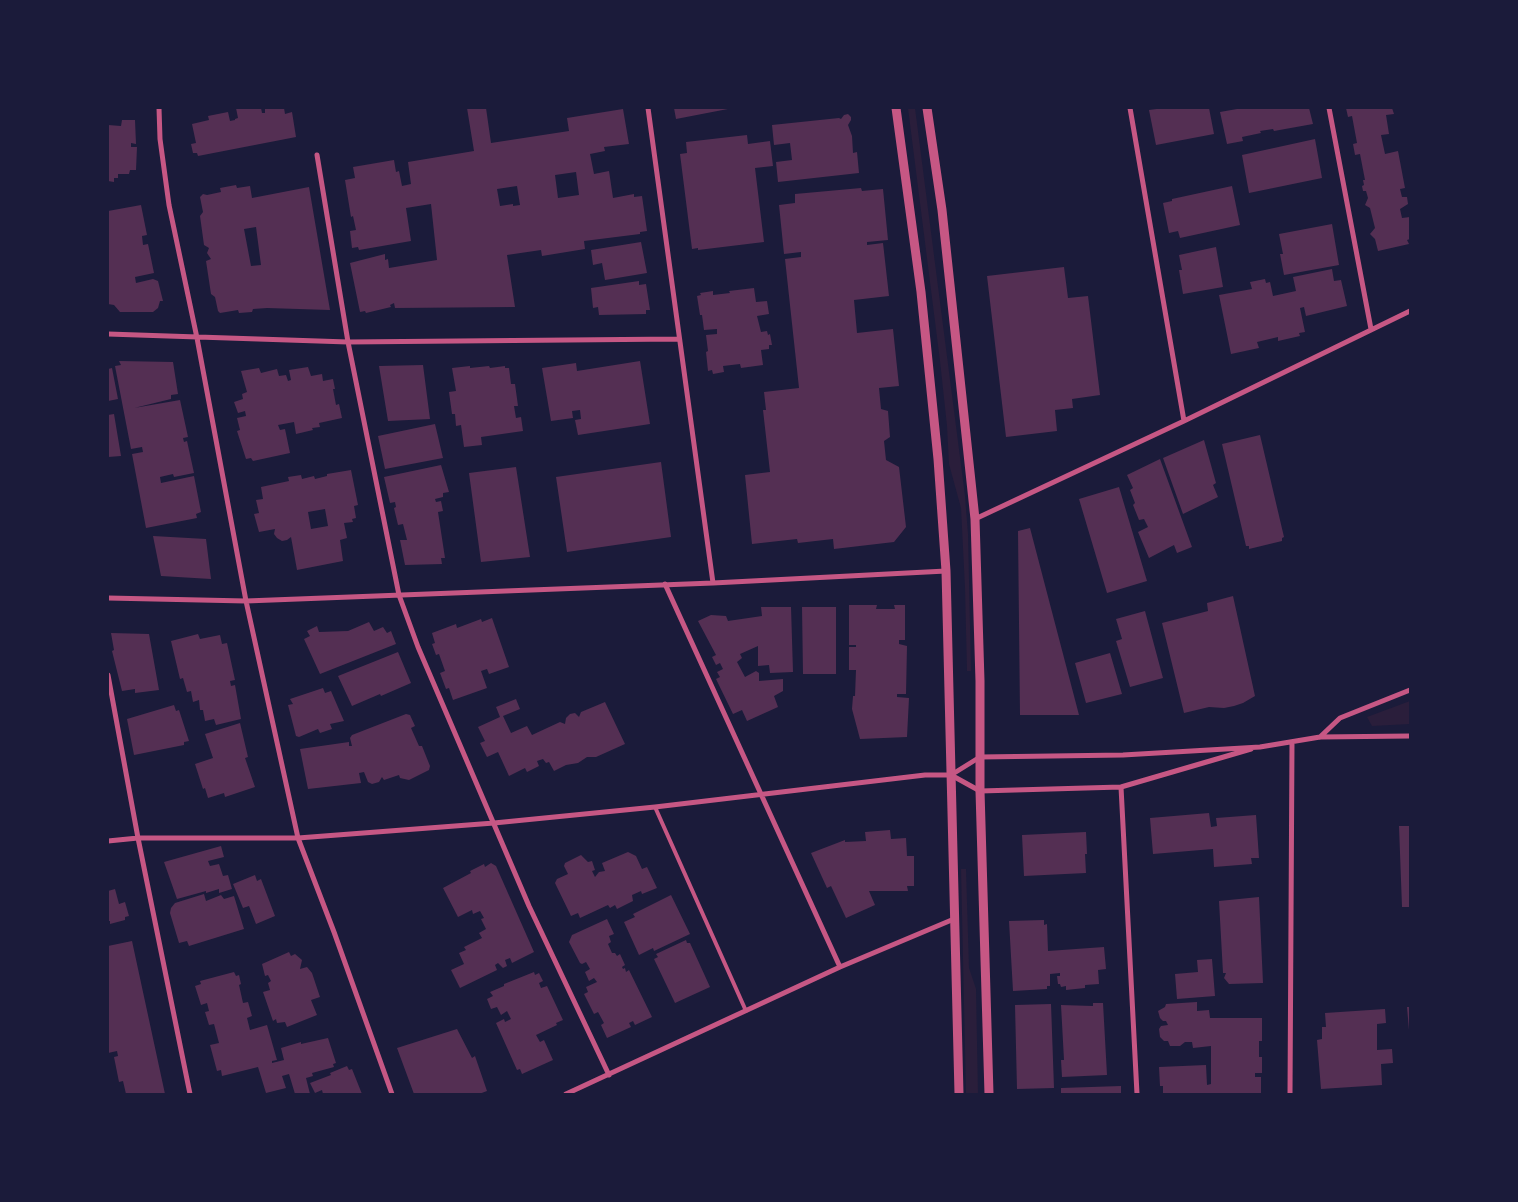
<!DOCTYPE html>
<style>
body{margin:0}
#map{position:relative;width:1518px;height:1202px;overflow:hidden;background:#1b1b3a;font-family:Inter,sans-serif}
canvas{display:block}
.frame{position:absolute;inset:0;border:109px solid #1b1b3a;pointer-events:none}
</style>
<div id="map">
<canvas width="1518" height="1202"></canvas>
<div class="frame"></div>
</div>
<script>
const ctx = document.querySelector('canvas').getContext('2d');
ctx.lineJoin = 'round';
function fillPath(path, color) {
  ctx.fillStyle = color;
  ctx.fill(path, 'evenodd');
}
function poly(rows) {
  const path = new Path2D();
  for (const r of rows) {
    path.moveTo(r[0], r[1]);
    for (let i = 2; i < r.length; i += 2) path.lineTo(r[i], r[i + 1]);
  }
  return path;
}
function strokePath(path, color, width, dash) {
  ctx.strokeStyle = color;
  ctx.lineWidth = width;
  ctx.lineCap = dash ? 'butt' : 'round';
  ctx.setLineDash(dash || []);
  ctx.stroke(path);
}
fillPath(poly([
 [908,108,915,108,965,496,968,534,971,671,967,671,965,588,961,508,949,464,947,426,940,361],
 [1410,701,1410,724,1372,726,1367,717],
 [961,869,966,869,969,968,976,989,978,1094,966,1094]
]), '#2a1e3b');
fillPath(poly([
 [236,108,261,108,262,113,265,113,265,108,284,108,285,114,292,112,296,137,198,156,197,153,193,153,191,144,196,143,192,124,209,120,208,116,228,112,230,121,235,120,235,119,238,118],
 [467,108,486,108,491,143,569,131,567,118,623,109,629,144,604,147,605,151,590,154,594,174,609,171,613,198,634,194,634,197,642,196,647,231,640,232,640,234,584,241,585,249,542,256,541,250,507,255,515,307,395,308,394,303,390,305,391,307,366,313,365,311,360,312,350,263,385,254,385,260,388,259,389,268,437,260,431,204,406,208,411,241,359,250,358,247,352,248,350,231,356,230,353,216,351,217,345,180,355,178,353,167,394,160,396,172,399,171,402,186,411,184,408,162,474,151],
 [576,172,579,195,558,198,555,175],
 [517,186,520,205,513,206,513,204,500,206,497,189],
 [674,108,733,108,676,119],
 [1164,108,1209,108,1214,134,1156,145,1149,110],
 [1236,108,1309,108,1313,124,1274,131,1273,129,1260,131,1261,133,1242,137,1243,141,1227,144,1220,112,1237,109],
 [1346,108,1392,108,1394,114,1386,115,1389,134,1381,135,1385,154,1398,151,1405,188,1400,189,1402,197,1407,197,1408,204,1400,209,1402,218,1410,217,1410,239,1407,240,1409,244,1378,251,1375,239,1370,234,1375,228,1370,208,1365,205,1368,198,1366,191,1363,191,1362,186,1364,185,1363,180,1365,180,1360,154,1355,155,1353,144,1357,143,1352,116,1348,117],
 [848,114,851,117,851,120,848,125,852,136,853,153,857,152,859,173,778,182,776,162,792,160,790,143,774,145,772,125,839,118,841,119,844,115],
 [122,120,135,120,136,144,131,143,131,147,137,147,136,170,130,170,129,174,118,174,118,178,114,178,114,182,108,181,108,125,121,126],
 [747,135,748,144,770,141,773,166,755,168,764,242,698,250,698,248,692,249,680,154,687,153,686,142],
 [1315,139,1322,178,1249,193,1242,155],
 [236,185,237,188,250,186,252,198,309,187,330,310,267,308,253,309,252,312,239,313,238,310,220,313,218,311,215,297,211,294,206,261,211,259,207,253,209,248,204,245,200,216,203,212,200,197,203,194,207,195,221,192,220,188],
 [256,227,261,265,251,266,244,229],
 [1232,186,1240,225,1180,238,1178,231,1169,233,1163,203,1172,201,1172,199],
 [861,188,862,191,883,189,888,240,867,242,867,245,883,243,889,296,854,300,857,333,893,329,899,386,879,388,881,409,888,411,890,437,884,441,886,460,899,467,906,527,894,542,834,549,833,539,798,543,797,539,752,544,745,475,770,472,763,410,766,410,764,392,799,388,785,259,801,257,801,252,784,254,779,205,795,203,795,194],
 [141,205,147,235,142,236,143,245,148,244,154,273,135,277,136,283,153,279,158,281,163,301,160,301,158,308,153,312,120,312,114,305,108,304,108,211],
 [1332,224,1339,265,1284,275,1280,254,1283,254,1279,234],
 [641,242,647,273,605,280,602,263,593,265,591,250],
 [1216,247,1223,287,1183,294,1179,270,1182,270,1179,255],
 [1064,267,1068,298,1088,296,1100,395,1072,399,1073,408,1055,410,1057,431,1006,437,987,276],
 [1332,269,1334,281,1341,280,1347,306,1306,316,1304,307,1300,308,1305,332,1299,333,1300,336,1278,341,1278,337,1257,342,1259,348,1231,354,1219,295,1252,289,1250,282,1265,279,1266,283,1270,282,1273,296,1296,291,1293,277],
 [639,281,639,285,646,284,650,310,646,310,646,314,599,315,598,307,593,308,591,288],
 [754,288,756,302,767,301,769,314,757,316,761,332,767,331,768,335,770,334,772,345,769,345,769,349,761,350,763,365,741,368,740,364,723,366,724,372,713,374,712,370,708,371,706,352,708,351,706,335,717,334,717,329,704,330,702,315,700,315,697,296,701,295,700,293,713,291,713,295,730,293,729,291],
 [119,361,173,362,178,394,171,395,171,399,134,408,180,400,188,437,183,438,184,442,187,441,194,473,174,477,173,474,160,477,161,483,194,476,201,512,196,514,197,518,146,528,132,454,143,452,142,447,131,449,115,366,121,365],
 [640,361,650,424,578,435,575,420,581,419,580,410,572,411,573,418,551,421,542,368,576,363,577,371],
 [423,365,430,419,388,421,379,366],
 [470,366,470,368,489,366,490,368,505,366,505,368,509,368,511,384,515,384,518,406,514,406,516,418,521,417,523,431,481,437,482,445,464,447,461,425,456,426,455,414,452,414,449,392,456,391,452,368],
 [308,367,311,376,322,374,323,381,333,379,335,389,333,389,336,405,339,404,342,418,319,423,320,427,312,428,313,430,296,434,294,422,278,425,280,430,285,429,290,453,253,461,251,458,246,459,237,431,240,430,237,418,246,416,245,411,238,413,234,402,243,399,242,394,247,392,241,371,259,368,261,373,277,369,279,376,286,375,288,381,291,380,289,370],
 [112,368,118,399,108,401,108,369],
 [114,414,121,456,108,457,108,415],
 [435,424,443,458,385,469,378,436],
 [1260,435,1284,537,1282,538,1282,541,1249,549,1249,546,1246,546,1222,444],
 [1204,440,1216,483,1213,485,1218,497,1183,514,1163,458],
 [1160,459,1192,547,1177,553,1174,545,1149,558,1138,532,1148,527,1144,519,1139,520,1133,505,1135,503,1130,490,1133,488,1127,475],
 [661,462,671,537,567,552,556,477],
 [441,465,449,492,443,493,443,497,435,499,436,502,441,501,443,511,438,512,445,558,441,558,442,564,405,565,400,540,407,540,403,524,398,525,394,508,396,507,395,502,390,503,384,477],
 [516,467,530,557,481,562,469,473],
 [351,470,358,505,354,506,356,518,352,519,353,522,344,523,347,538,340,540,343,561,297,570,291,537,287,540,282,541,277,538,274,534,275,529,259,532,254,514,259,513,256,500,263,499,261,487,289,481,288,477,301,475,302,479,314,476,315,479,327,476,327,474],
 [325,509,328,526,311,529,308,512],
 [1119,487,1147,581,1107,593,1079,499],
 [1030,528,1079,715,1020,715,1018,531],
 [153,536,206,539,211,579,161,576],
 [1233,596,1255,696,1243,703,1234,706,1224,708,1209,707,1184,713,1162,623,1208,611,1207,603],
 [849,605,877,605,876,609,895,609,894,605,905,605,905,640,899,640,899,644,907,646,906,694,897,694,897,697,909,698,907,737,860,739,852,709,853,696,855,696,856,670,849,670,849,647,856,647,856,645,849,645],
 [761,607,791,607,793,672,770,673,769,665,758,666,758,646,740,654,742,658,737,662,745,677,756,671,759,673,759,681,783,679,783,691,774,696,778,707,747,721,742,710,733,714,716,679,720,677,717,672,723,669,720,663,716,665,712,657,716,655,698,621,711,615,726,616,728,621,762,616],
 [802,607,836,607,836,674,803,674],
 [1145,611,1163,678,1130,687,1116,641,1122,639,1116,619],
 [492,618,509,667,489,674,487,669,481,671,487,688,453,700,449,688,446,689,440,673,445,671,439,654,436,655,432,644,435,643,432,633,456,624,457,628,481,619,482,622],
 [369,622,374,631,383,627,387,633,391,631,396,644,320,674,304,639,310,636,307,631,317,626,319,632,348,631],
 [111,633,149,634,159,690,135,693,135,689,122,691,112,651,114,650],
 [198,634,200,639,220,635,222,644,227,643,235,680,230,681,231,686,235,685,241,719,216,725,214,719,205,721,203,710,200,710,199,700,193,702,191,691,187,692,183,678,180,679,171,641],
 [398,652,411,683,381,696,380,694,352,706,338,676],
 [1110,653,1122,694,1086,703,1075,663],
 [323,688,325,693,331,691,344,721,330,724,332,729,320,733,318,729,299,737,296,736,288,705,293,704,290,699],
 [516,699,520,709,503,716,511,733,527,726,532,735,560,722,565,724,566,718,570,714,575,713,579,717,581,712,605,702,625,744,596,757,587,757,578,763,566,765,554,771,549,762,546,763,543,759,537,761,539,766,527,772,525,768,509,776,498,752,487,757,480,743,485,741,478,727,500,717,496,707],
 [174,705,176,711,179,710,189,741,184,742,184,745,134,755,127,719],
 [406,714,410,715,415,726,411,728,419,746,422,746,430,766,429,770,409,780,400,778,399,775,384,780,382,777,379,782,372,784,368,782,364,772,359,773,361,783,308,789,300,749,349,742,349,746,352,746,350,738,352,735],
 [240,723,248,757,245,758,255,787,225,797,224,793,208,798,205,788,203,789,195,764,213,758,205,734],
 [1209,813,1211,827,1217,826,1216,818,1256,815,1259,858,1251,858,1252,864,1214,867,1213,849,1153,854,1150,818],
 [1399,826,1410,826,1410,907,1402,907],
 [890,830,891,839,906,838,907,856,914,856,914,886,907,886,908,891,869,891,875,905,846,918,831,886,827,888,811,853,845,840,845,842,866,841,865,832],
 [1086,832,1087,854,1085,854,1086,873,1024,876,1022,835],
 [221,846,224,857,208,861,210,866,219,864,223,876,228,875,232,889,219,893,219,889,206,893,206,891,177,899,164,862],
 [628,852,636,856,642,869,647,867,657,888,642,894,641,891,632,895,633,901,617,909,615,905,610,908,608,905,580,918,578,913,571,916,555,883,557,879,568,874,564,866,565,863,581,855,588,862,592,861,595,870,592,871,595,877,599,872,605,871,602,863],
 [491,863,496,866,534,952,512,963,510,958,505,960,507,966,503,968,498,963,495,965,497,970,460,988,451,970,464,964,459,953,466,950,464,947,482,938,479,933,486,929,481,919,484,918,480,911,473,914,472,910,458,917,443,888,471,873,470,871,484,864,485,867],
 [255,875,257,881,261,879,275,916,256,924,249,906,243,908,233,884],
 [115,889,119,904,125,902,129,916,125,917,125,920,110,924,110,921,108,921,108,891],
 [204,894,206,901,221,895,224,899,234,896,244,929,189,946,187,941,179,943,170,913,171,908,175,903],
 [671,895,690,934,654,951,653,948,639,955,624,922,635,917,633,914],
 [1259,897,1263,983,1229,984,1224,978,1226,973,1223,973,1219,901],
 [607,919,614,934,609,936,611,942,608,944,612,953,615,953,617,956,620,954,625,965,622,967,623,969,625,968,626,972,629,970,652,1017,635,1025,633,1021,629,1023,631,1027,607,1038,601,1025,604,1023,598,1012,594,1014,584,994,588,992,586,987,597,982,594,978,589,981,585,972,590,969,586,962,582,964,580,963,569,942,572,935],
 [1044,920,1044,925,1047,924,1048,951,1104,947,1106,969,1098,970,1099,984,1085,985,1085,988,1066,990,1066,986,1061,987,1060,984,1058,984,1057,976,1060,976,1060,973,1050,974,1050,986,1047,986,1047,989,1013,991,1009,921],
 [686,940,687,943,690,943,710,987,675,1003,654,959,658,957,656,954],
 [132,941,165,1094,126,1094,123,1081,119,1082,114,1057,118,1056,117,1051,108,1053,108,946],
 [289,952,291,956,295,954,302,960,300,969,307,967,312,973,320,997,311,1000,317,1015,287,1027,285,1022,277,1023,276,1019,273,1021,263,992,270,990,268,983,271,981,268,975,265,976,262,964],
 [1212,959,1215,996,1177,999,1175,974,1198,972,1197,960],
 [234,972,236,976,239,975,241,984,239,985,243,1003,248,1002,252,1016,247,1018,250,1030,267,1025,277,1060,272,1061,272,1063,284,1060,281,1048,301,1042,301,1044,328,1038,336,1063,333,1064,334,1067,312,1073,313,1076,306,1078,310,1094,295,1094,289,1074,282,1076,286,1088,266,1093,258,1067,222,1076,221,1070,217,1071,210,1045,219,1043,214,1024,209,1025,205,1012,209,1011,207,1003,201,1005,195,986,201,984,200,981],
 [534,972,535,975,539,973,543,981,539,983,541,988,547,986,563,1020,556,1023,557,1025,536,1035,540,1042,544,1040,553,1060,522,1074,520,1069,517,1070,496,1023,504,1019,505,1022,511,1019,507,1011,501,1015,497,1007,491,1009,487,999,493,996,490,992,504,986,504,984],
 [1197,1002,1197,1011,1209,1010,1210,1018,1262,1018,1262,1041,1259,1041,1259,1057,1262,1057,1262,1073,1255,1073,1255,1077,1261,1077,1261,1094,1163,1094,1163,1086,1160,1086,1159,1067,1206,1065,1207,1085,1211,1084,1211,1046,1193,1048,1192,1042,1185,1042,1180,1046,1170,1046,1168,1041,1164,1041,1160,1037,1159,1029,1161,1026,1168,1025,1166,1021,1163,1021,1160,1018,1158,1011,1165,1007,1166,1004],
 [1093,1003,1103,1003,1107,1075,1062,1077,1061,1060,1064,1060,1061,1005,1093,1006],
 [1051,1004,1054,1088,1017,1089,1015,1005],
 [1407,1007,1410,1007,1410,1030,1409,1030],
 [1385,1009,1386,1023,1377,1024,1377,1050,1392,1049,1393,1063,1381,1064,1382,1085,1321,1089,1317,1040,1322,1039,1322,1027,1326,1027,1325,1013],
 [457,1029,472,1058,475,1056,487,1091,479,1094,414,1094,397,1048],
 [347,1066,349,1070,352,1069,362,1094,323,1094,322,1090,315,1093,310,1083,331,1075,330,1073],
 [1121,1086,1121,1094,1061,1094,1061,1088]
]), '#542f53');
strokePath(poly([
 [655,807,746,1011]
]), '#c65784', 4);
strokePath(poly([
 [159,108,160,139,169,205,197,338,246,601,298,838,334,932,392,1094],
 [648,108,713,583],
 [1130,108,1184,421],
 [1329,108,1371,329],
 [317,155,348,342,399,595,418,647,529,906,609,1075],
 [108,334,348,342,678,339],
 [975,519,1184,421,1410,311],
 [665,584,840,967],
 [108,598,246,601,713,583,946,571],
 [108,675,138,838,190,1094],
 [1320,737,1340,718,1410,690],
 [951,775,980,791,1121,787,1251,749],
 [1121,787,1137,1094],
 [108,841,138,838,298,838,494,823,655,807,925,775,951,775,980,757,1123,755,1260,747,1320,737,1410,736],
 [566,1094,840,967,954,919],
 [1290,1094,1292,742]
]), '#c65784', 5);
strokePath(poly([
 [896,108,921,292,938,459,946,571,959,1094],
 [927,108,942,210,975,519,980,681,980,791,989,1094]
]), '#c65784', 9);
</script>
